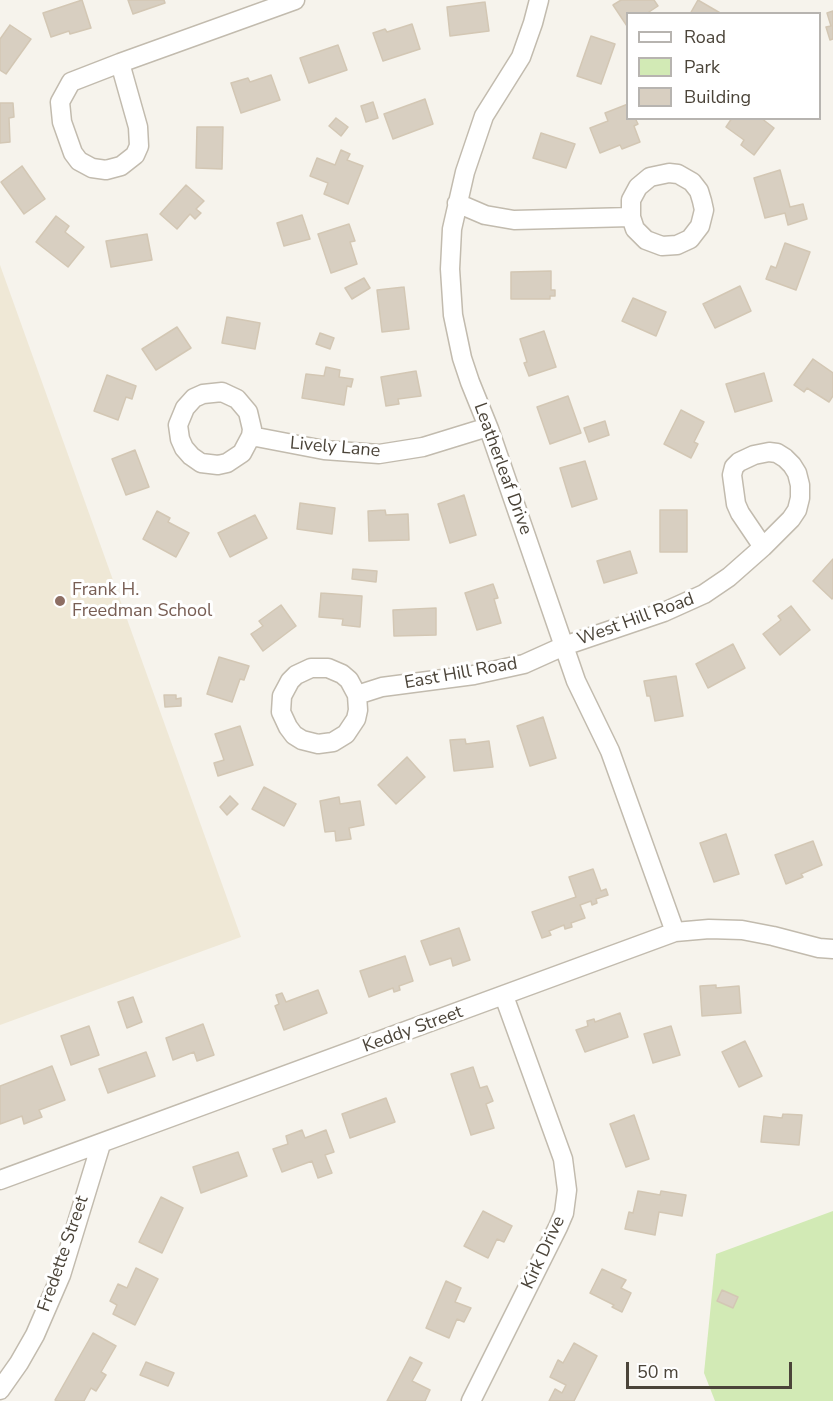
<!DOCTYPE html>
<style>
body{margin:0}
#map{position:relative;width:833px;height:1401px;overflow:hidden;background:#f6f3ec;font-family:"Nunito Sans",sans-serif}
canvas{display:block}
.legend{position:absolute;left:626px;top:12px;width:195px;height:108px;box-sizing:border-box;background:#fff;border:2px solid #b7b4b0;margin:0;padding:8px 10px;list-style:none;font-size:18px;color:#4b4439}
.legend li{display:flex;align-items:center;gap:12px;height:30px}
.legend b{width:30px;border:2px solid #b7b4b0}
.scale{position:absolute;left:626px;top:1362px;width:166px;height:27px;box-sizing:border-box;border:3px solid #4b4439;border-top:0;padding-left:8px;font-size:18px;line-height:21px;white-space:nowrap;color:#4b4439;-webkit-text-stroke:4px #fff;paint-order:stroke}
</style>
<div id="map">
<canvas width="833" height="1401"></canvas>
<ul class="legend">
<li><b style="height:8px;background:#fff"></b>Road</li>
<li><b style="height:16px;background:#d2eab5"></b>Park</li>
<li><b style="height:16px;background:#d8cfc1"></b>Building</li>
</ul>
<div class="scale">50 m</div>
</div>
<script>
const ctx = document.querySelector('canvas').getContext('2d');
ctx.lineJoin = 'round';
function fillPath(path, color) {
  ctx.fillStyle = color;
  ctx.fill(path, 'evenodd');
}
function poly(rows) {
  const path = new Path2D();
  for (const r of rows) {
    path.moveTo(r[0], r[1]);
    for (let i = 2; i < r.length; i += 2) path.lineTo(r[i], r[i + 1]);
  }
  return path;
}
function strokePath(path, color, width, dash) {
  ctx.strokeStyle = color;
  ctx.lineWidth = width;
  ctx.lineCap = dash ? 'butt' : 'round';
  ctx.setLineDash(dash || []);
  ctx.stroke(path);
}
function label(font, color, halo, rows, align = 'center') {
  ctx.font = font + ' "Nunito Sans",sans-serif';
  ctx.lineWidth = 6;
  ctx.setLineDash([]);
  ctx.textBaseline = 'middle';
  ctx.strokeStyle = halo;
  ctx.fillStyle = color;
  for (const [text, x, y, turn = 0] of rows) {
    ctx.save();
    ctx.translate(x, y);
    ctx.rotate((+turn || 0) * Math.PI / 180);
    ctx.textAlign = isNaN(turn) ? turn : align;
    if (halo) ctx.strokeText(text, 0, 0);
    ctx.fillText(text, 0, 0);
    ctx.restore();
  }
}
fillPath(poly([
 [0,265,241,937,0,1025]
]), '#efe8d6');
fillPath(poly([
 [833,1211,833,1401,715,1401,704,1373,716,1254]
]), '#d2eab5');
const building = poly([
 [82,0,91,28,70,34,69,31,51,37,43,13,82,0],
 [128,0,164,0,165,3,133,14,128,0],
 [621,0,654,0,658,6,646,14,628,14,627,26,613,5,621,0],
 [698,0,722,14,690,14,698,0],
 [485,2,489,31,450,36,447,7,485,2],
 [833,11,833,39,830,40,826,27,831,26,827,13,833,11],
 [412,24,420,49,383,61,373,33,385,29,387,32,412,24],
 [10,25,31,39,6,74,0,70,0,39,10,25],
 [591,36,615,44,601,84,577,76,591,36],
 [338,45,347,70,309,83,300,58,338,45],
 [271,75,280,100,241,113,231,83,248,78,250,82,271,75],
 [425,99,433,124,393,139,384,114,425,99],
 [373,102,378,118,366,122,361,106,373,102],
 [0,103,13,103,14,117,9,118,10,142,0,143,0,103],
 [628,104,628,118,639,118,636,120,638,124,634,126,640,142,622,149,620,145,600,153,590,128,608,121,605,113,628,104],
 [336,118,348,127,341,136,329,126,336,118],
 [732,118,761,118,774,128,754,155,741,145,744,140,726,127,732,118],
 [197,127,223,127,222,169,196,168,197,127],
 [541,133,575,144,566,168,533,158,541,133],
 [341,150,350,154,347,160,363,166,348,204,324,194,328,183,310,176,317,158,335,165,341,150],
 [22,166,45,199,24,214,1,182,22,166],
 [780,170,790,207,803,204,807,219,788,225,785,213,765,218,754,178,780,170],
 [186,185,204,201,196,209,201,213,195,219,190,214,177,229,160,214,186,185],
 [302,215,310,239,284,246,277,223,302,215],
 [56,216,69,226,65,232,84,247,68,267,36,242,56,216],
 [349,224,355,241,350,242,357,264,331,273,318,234,349,224],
 [147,234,152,260,111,267,106,241,147,234],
 [785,243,810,252,796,290,766,279,771,266,776,268,785,243],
 [551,271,551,290,555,290,555,296,550,296,550,299,511,299,511,272,551,271],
 [364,278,370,288,352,299,345,288,364,278],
 [740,286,751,311,715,328,703,304,740,286],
 [404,287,409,329,382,332,377,290,404,287],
 [633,298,666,312,656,336,622,321,633,298],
 [227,317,260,323,255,349,222,343,227,317],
 [177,327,191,348,156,370,142,349,177,327],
 [544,331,556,367,529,376,524,363,527,362,520,339,544,331],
 [320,333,334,338,330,349,316,344,320,333],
 [813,359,833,373,833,396,829,402,807,388,804,392,794,385,813,359],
 [326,367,340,370,339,377,353,379,351,387,347,386,344,405,302,398,306,374,324,376,326,367],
 [416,371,421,396,398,399,399,404,386,406,381,377,416,371],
 [764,373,772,401,735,412,726,384,764,373],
 [107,375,136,386,132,399,126,397,118,420,94,411,107,375],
 [568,396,581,433,550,444,537,407,568,396],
 [681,410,704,422,694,442,698,444,691,458,664,444,681,410],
 [605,421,609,435,589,442,584,428,605,421],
 [135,450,149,487,126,495,112,459,135,450],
 [585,461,597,499,572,507,560,468,585,461],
 [464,495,476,535,450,543,438,504,464,495],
 [300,503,335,508,332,534,297,529,300,503],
 [385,510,386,515,408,514,409,540,369,541,368,511,385,510],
 [660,510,687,510,687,552,660,552,660,510],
 [157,511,170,518,168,522,189,533,176,557,143,539,157,511],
 [255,515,267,538,230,557,218,533,255,515],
 [630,551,637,573,604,583,597,561,630,551],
 [833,559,833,598,832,599,813,581,833,559],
 [353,569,377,571,376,582,352,579,353,569],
 [493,584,498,598,494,599,501,623,477,630,465,593,493,584],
 [321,593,362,596,360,627,342,625,343,619,319,617,321,593],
 [281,605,296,626,263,651,251,634,263,626,259,621,281,605],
 [791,606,810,630,780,655,763,634,781,620,778,616,791,606],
 [436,608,436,635,394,636,393,610,436,608],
 [733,644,745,668,708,688,696,664,733,644],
 [219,657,249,666,244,680,240,679,232,702,207,694,219,657],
 [676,676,683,716,655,721,650,696,647,696,644,681,676,676],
 [164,695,176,695,176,699,181,698,181,706,165,707,164,695],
 [543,717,556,758,530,766,517,726,543,717],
 [240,726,253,765,218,776,214,763,224,760,215,734,240,726],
 [465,739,466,744,489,741,493,767,454,771,450,740,465,739],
 [407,757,425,777,396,804,378,785,407,757],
 [264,787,296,804,284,826,252,809,264,787],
 [230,796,238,804,227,815,220,807,230,796],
 [339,797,340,804,360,801,364,825,349,828,351,839,336,841,335,831,325,832,320,801,339,797],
 [726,834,739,874,714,882,700,843,726,834],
 [813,841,822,865,801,874,803,877,786,884,775,855,813,841],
 [593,869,601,891,606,889,608,895,596,899,597,903,592,905,591,901,580,905,585,918,571,923,572,927,565,929,564,925,549,931,551,935,542,938,532,912,576,897,569,877,593,869],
 [459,928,470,960,453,966,451,958,430,965,421,941,459,928],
 [405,956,413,981,399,986,400,990,394,992,393,988,369,997,360,971,405,956],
 [716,985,716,988,739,986,741,1013,702,1016,700,986,716,985],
 [318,990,327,1013,284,1030,275,1006,279,1004,276,995,282,993,286,1002,318,990],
 [133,997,142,1022,127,1028,118,1002,133,997],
 [620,1013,628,1037,585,1052,576,1030,588,1026,587,1021,594,1019,595,1022,620,1013],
 [203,1024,214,1055,197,1061,194,1052,173,1060,166,1038,203,1024],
 [89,1026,99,1055,71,1065,61,1036,89,1026],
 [671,1026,680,1055,653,1063,644,1034,671,1026],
 [745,1041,762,1076,739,1087,722,1052,745,1041],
 [146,1052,155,1076,108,1093,99,1069,146,1052],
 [52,1066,65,1100,39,1110,42,1117,24,1124,22,1116,0,1124,0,1086,52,1066],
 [473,1067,480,1088,487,1086,493,1101,486,1104,494,1128,471,1135,451,1074,473,1067],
 [386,1098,395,1122,350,1138,342,1114,386,1098],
 [783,1114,802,1115,799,1145,761,1142,764,1116,782,1118,783,1114],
 [634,1115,649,1159,626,1167,610,1124,634,1115],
 [302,1130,305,1138,326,1130,334,1152,325,1155,332,1173,318,1178,312,1161,282,1172,273,1149,288,1144,286,1136,302,1130],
 [238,1152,247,1176,201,1193,193,1167,238,1152],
 [638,1191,660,1195,661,1191,686,1195,682,1216,659,1212,655,1235,625,1229,629,1212,633,1213,638,1191],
 [161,1197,183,1208,162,1253,139,1242,161,1197],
 [483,1211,512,1226,504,1242,497,1239,488,1258,464,1246,483,1211],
 [136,1268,158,1279,135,1325,113,1314,117,1305,110,1301,118,1284,127,1288,136,1268],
 [602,1269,626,1280,621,1288,631,1293,622,1312,612,1307,614,1305,590,1293,602,1269],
 [446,1281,461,1288,455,1302,471,1308,464,1322,457,1319,449,1338,426,1328,446,1281],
 [722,1290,738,1297,733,1308,717,1301,722,1290],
 [93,1333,116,1346,101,1372,106,1375,96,1391,91,1388,84,1401,57,1401,55,1400,93,1333],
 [574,1343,597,1356,574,1401,549,1401,555,1389,562,1393,566,1385,550,1377,558,1360,563,1363,574,1343],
 [410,1357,422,1363,412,1381,430,1390,425,1401,387,1401,410,1357],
 [146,1362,174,1373,168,1386,140,1375,146,1362]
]);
fillPath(building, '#d8cfc1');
strokePath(building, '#d3c7b4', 1.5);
const minor = poly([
 [539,0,533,23,521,57,484,116,465,172,452,229,450,269,453,315,462,358,470,382,489,429,576,681,610,751,675,932],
 [120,63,138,127,139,146,135,155,121,166,106,170,92,168,79,161,73,153,62,122,60,102,71,82,120,63,295,0],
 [457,203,485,215,514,220,631,217,631,200,638,187,650,177,669,173,678,174,692,182,699,191,702,201,704,210,700,226,690,239,677,245,662,246,646,240,635,229,631,217],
 [251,436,252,429,248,412,237,399,222,392,203,394,194,398,185,408,178,425,180,439,184,448,191,456,201,463,218,465,227,463,242,453,251,436,324,450,379,454,423,447,488,427],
 [357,695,349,680,342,674,328,668,311,668,296,675,290,681,282,696,281,712,288,727,294,735,302,740,318,744,333,742,346,734,356,719,358,710,357,695,382,687,474,675,524,664,564,646,664,612,704,594,729,577,763,547,740,513,736,504,732,475,734,467,739,462,754,455,769,452,777,453,785,458,792,465,797,473,800,485,800,498,797,510,791,519,763,547],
 [0,1180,675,932,709,929,742,930,773,936,819,948,833,949],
 [0,1390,19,1363,35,1335,61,1275,101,1144],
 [471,1401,558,1227,564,1213,567,1190,563,1159,504,996]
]);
strokePath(minor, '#c2bbae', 21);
strokePath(minor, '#fff', 18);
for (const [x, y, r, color] of [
 [60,601,6,"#8d6e63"]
]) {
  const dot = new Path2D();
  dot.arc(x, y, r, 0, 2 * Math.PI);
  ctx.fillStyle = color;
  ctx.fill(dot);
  strokePath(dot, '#fff', 2);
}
label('18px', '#4b4439', '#fff', [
 ["Lively Lane",335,448,5],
 ["Leatherleaf Drive",502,469,70],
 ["West Hill Road",636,620,-20],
 ["East Hill Road",461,674,-10],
 ["Keddy Street",413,1030,-20],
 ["Kirk Drive",544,1253,-65],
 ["Fredette Street",64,1254,-71]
]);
label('18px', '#785e54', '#fff', [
 ["Frank H.",72,591],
 ["Freedman School",72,612]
], 'left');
</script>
